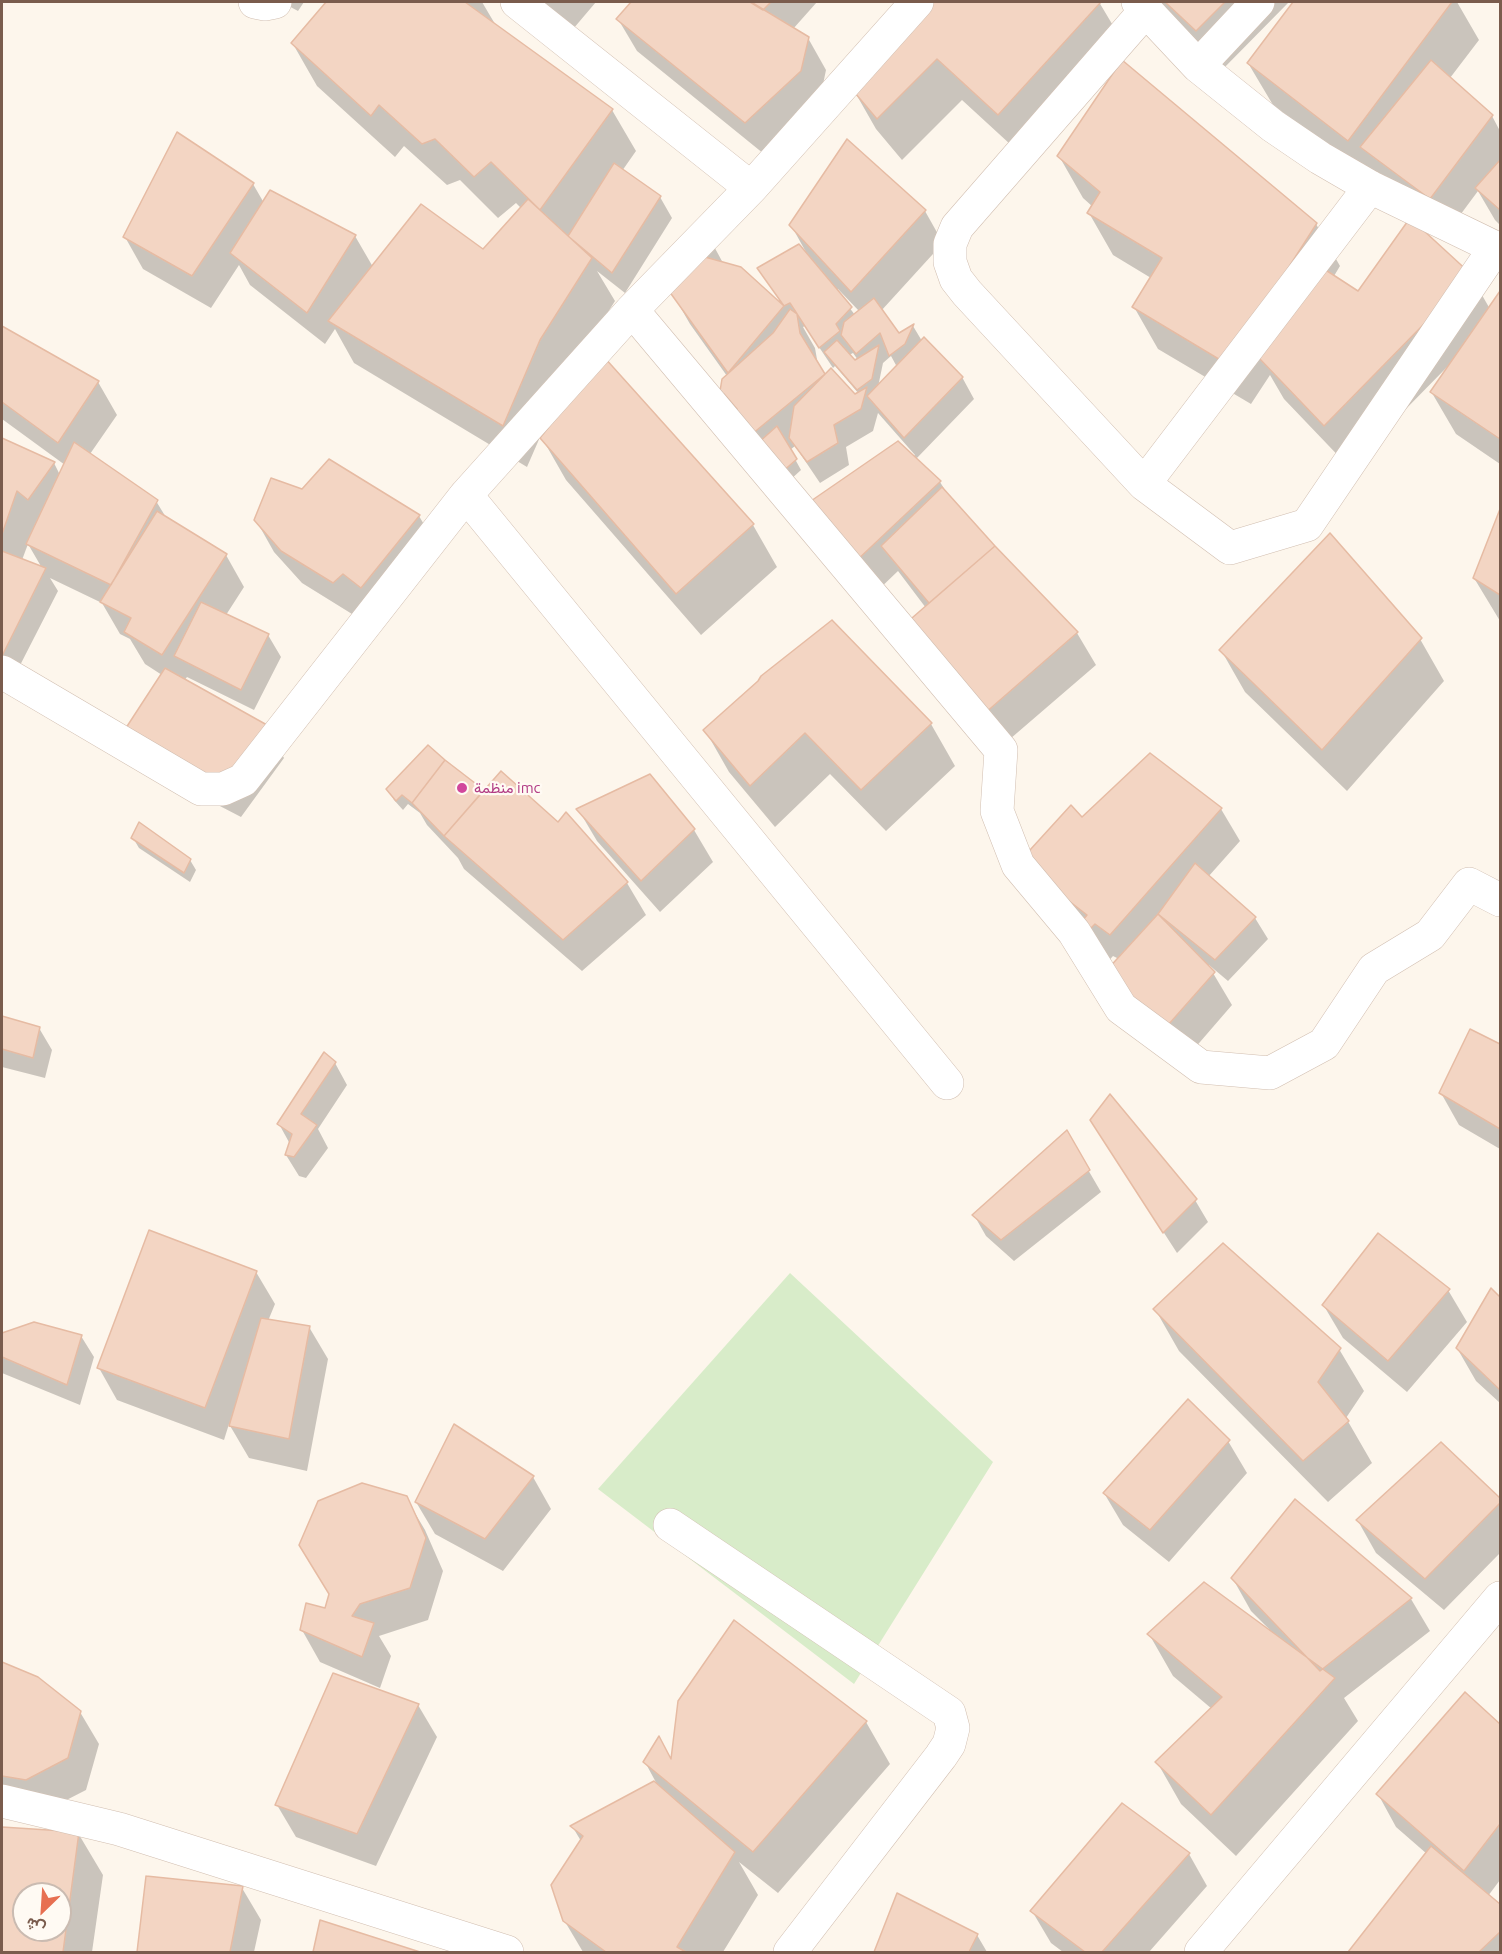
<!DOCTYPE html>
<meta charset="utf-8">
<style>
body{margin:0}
#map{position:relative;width:1502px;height:1954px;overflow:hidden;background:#fdf6ec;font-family:Ubuntu,Vazirmatn,sans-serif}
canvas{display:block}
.frame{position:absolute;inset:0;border:3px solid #7a5c4d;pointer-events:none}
.north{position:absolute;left:12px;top:1882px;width:60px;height:60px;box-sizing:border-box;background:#fffaf3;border:2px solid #cabbb1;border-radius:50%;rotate:205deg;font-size:16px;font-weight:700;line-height:24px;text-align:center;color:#7a5c4d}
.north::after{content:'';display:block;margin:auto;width:21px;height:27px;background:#e76f51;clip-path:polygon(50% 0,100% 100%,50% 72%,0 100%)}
</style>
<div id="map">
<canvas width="1502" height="1954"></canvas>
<div class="frame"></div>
<div class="north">ش</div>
</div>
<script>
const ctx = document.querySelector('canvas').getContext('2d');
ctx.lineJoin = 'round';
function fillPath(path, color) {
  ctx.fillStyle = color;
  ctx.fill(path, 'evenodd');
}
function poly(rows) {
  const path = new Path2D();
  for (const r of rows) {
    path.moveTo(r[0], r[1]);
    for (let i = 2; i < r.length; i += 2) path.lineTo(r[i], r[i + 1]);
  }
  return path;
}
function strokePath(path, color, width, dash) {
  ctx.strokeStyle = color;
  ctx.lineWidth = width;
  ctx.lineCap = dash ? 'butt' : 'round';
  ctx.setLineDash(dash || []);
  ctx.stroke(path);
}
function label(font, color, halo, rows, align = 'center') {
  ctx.font = font + ' Ubuntu,Vazirmatn,sans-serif';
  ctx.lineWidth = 4.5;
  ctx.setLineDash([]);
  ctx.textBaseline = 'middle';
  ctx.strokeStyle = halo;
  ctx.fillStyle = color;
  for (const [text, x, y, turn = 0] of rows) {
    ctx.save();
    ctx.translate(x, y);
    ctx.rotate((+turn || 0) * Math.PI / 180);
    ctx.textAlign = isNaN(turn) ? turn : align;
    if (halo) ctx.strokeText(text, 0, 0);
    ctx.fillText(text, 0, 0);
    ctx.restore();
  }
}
fillPath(poly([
 [790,1273,993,1462,854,1684,598,1489]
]), '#d8ecc9');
fillPath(poly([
 [281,2,304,2,298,11],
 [328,2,482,2,495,24,612,110,636,151,622,171,660,197,672,218,625,293,597,271,615,301,564,382,527,467,354,363,335,329,325,344,250,285,239,265,211,308,143,269,125,237,253,184,264,203,355,236,373,267,483,251,522,209,516,203,498,218,460,180,447,185,404,146,395,157,317,86,293,44],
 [526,2,596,2,568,35],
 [633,2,817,2,793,29,808,38,826,70,819,104,764,154,637,51,618,19],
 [932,2,1099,2,1124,44,1023,156,962,100,902,160,876,129,852,87],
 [1148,2,1289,2,1220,72],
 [1295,2,1457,2,1479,40,1450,78,1492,116,1500,131,1500,225,1495,220,1478,191,1449,230,1373,181,1273,105,1248,63],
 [1059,156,1316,224,1340,266,1334,276,1358,293,1471,276,1490,309,1500,293,1500,464,1456,434,1432,393,1450,364,1349,467,1284,399,1270,375,1251,404,1158,349,1134,307,1151,278,1113,255,1089,213,1093,207,1083,198],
 [925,211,943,243,881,311,898,335,913,326,922,341,962,377,974,399,916,459,940,482,950,498,994,547,1077,633,1096,665,1003,745,926,608,898,571,874,594,828,536,915,455,878,413,873,431,846,447,849,465,820,483,795,446,790,450,801,470,789,481,720,396,727,376,690,324,671,291,710,239,723,263,782,304,759,268,807,254,791,225],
 [838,289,859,311,855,315,836,290],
 [805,326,833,368,835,366,859,394,855,396,825,377,818,365,815,348,803,327],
 [853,353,858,360,855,362,849,355],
 [891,356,897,367,878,387,883,363],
 [2,328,98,382,117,415,90,454,156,501,167,519,226,555,244,587,226,615,268,635,281,657,254,710,187,677,184,681,266,726,284,758,241,817,143,766,162,675,145,664,130,639,120,634,102,603,50,578,58,591,12,681,2,675,2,440,54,463,60,475,65,465,2,419],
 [28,544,42,568,22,560],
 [542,438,753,525,777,567,701,635,566,480],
 [302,490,419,516,438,548,352,614,302,583,274,552,256,520],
 [1500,513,1500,621,1474,578],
 [832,622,931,724,955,766,886,831,830,774,775,827,729,772,705,730],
 [1420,639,1444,681,1347,791,1245,692,1221,650],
 [1150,755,1221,809,1240,841,1208,877,1255,918,1268,939,1228,981,1209,965,1207,966,1213,973,1232,1005,1181,1064,1119,959,1113,956,1105,965,1040,894,1082,819],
 [444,761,484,792,558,824,566,814,627,883,646,915,582,971,464,869,458,858,427,825,420,813,408,804,403,810,394,800,388,789],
 [649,776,694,830,713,862,660,912,597,841,578,809],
 [133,838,190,860,196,870,190,882,139,848],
 [2,1018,39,1028,52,1050,45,1078,2,1067],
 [1471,1031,1500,1045,1500,1149,1459,1125,1441,1093],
 [335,1063,347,1085,318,1129,328,1148,306,1178,299,1176,286,1155,290,1144,279,1124],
 [1091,1120,1195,1200,1208,1222,1177,1253],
 [1066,1132,1101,1192,1014,1261,986,1236,974,1215],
 [256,1272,275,1304,268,1321,309,1327,328,1359,307,1471,249,1458,229,1424,224,1440,117,1400,99,1368],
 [1448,1290,1467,1322,1407,1392,1343,1338,1324,1306],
 [1492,1290,1500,1299,1500,1403,1476,1381,1457,1348],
 [1155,1309,1339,1349,1364,1391,1346,1418,1372,1463,1328,1502,1179,1351],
 [2,1334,81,1336,94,1357,80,1405,2,1373],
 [1228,1441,1247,1473,1169,1562,1123,1525,1104,1493],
 [1441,1444,1500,1500,1500,1553,1444,1610,1376,1553,1358,1521],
 [533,1477,551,1509,503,1571,435,1534,416,1502],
 [406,1498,425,1530,443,1571,428,1620,379,1636,391,1656,380,1688,320,1662,302,1630,326,1610],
 [1295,1501,1411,1599,1430,1631,1344,1698,1358,1721,1236,1856,1181,1804,1157,1762,1212,1709,1173,1676,1149,1634,1268,1630,1269,1629,1251,1611,1233,1579],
 [734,1622,866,1722,890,1764,778,1893,739,1862,758,1895,723,1952,583,1952,564,1920,581,1841,572,1826,659,1788,645,1762,672,1762],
 [2,1664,38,1678,80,1712,99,1744,86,1790,45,1811,2,1795],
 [1465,1694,1500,1726,1500,1880,1488,1896,1500,1906,1500,1952,1350,1952,1427,1854,1396,1827,1378,1794],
 [418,1705,437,1737,376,1866,296,1837,277,1805],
 [1122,1805,1189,1854,1207,1886,1149,1952,1063,1952,1051,1943,1032,1911],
 [2,1828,78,1833,103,1875,92,1952,2,1952],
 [24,1894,60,1894,60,1930,24,1930],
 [147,1877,242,1888,261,1920,254,1952,139,1952],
 [898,1895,977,1935,987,1952,875,1952],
 [321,1922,416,1952,315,1952]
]), '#0003');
const building = poly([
 [326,2,465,2,613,109,540,210,491,162,474,177,435,139,422,144,379,105,371,116,291,43,326,2],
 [631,2,751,2,809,37,801,71,745,123,616,19,631,2],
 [750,2,771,2,763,10,750,2],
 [930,2,1101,2,998,115,937,59,877,119,850,87,930,2],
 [1165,2,1225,2,1196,31,1165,2],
 [1293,2,1452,2,1348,141,1247,63,1293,2],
 [1122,60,1317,223,1227,364,1132,307,1162,258,1087,213,1100,192,1057,156,1122,60],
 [1431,60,1493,115,1430,199,1360,147,1431,60],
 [177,132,254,183,192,276,123,237,177,132],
 [847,139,926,210,851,292,789,225,847,139],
 [1500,160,1500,210,1475,188,1500,160],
 [614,163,661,196,612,273,568,236,614,163],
 [270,190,356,235,307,313,230,253,270,190],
 [528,199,592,258,540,340,503,426,328,321,421,204,483,249,528,199],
 [1410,218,1472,275,1324,426,1258,357,1318,265,1358,291,1410,218],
 [799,244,852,307,836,324,840,331,819,348,790,303,784,306,757,268,799,244],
 [705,257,741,267,784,306,728,373,669,291,705,257],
 [1500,291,1500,439,1430,392,1500,291],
 [874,298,899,333,914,324,905,344,889,356,880,333,856,354,841,335,844,322,874,298],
 [790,309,797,314,800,333,825,374,746,439,734,425,737,409,724,394,719,397,722,379,773,333,790,309],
 [2,326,99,381,58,443,2,402,2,326],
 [924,337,963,377,904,438,867,396,924,337],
 [837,340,855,360,879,345,872,379,857,390,824,352,837,340],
 [604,357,754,524,676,594,540,438,604,357],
 [831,368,855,394,867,387,861,409,834,425,838,443,807,462,789,438,794,406,831,368],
 [777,426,797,459,782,472,758,443,777,426],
 [2,438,55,462,28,500,17,491,2,534,2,438],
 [898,441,941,481,854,563,808,503,898,441],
 [74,442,158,500,111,585,26,544,74,442],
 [329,459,420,515,361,588,343,574,333,583,281,551,254,520,271,478,302,489,329,459],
 [942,487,995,546,929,603,881,546,942,487],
 [1500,509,1500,595,1473,578,1500,509],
 [157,511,227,554,162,655,124,632,131,618,100,602,157,511],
 [1330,533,1422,638,1322,750,1219,650,1330,533],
 [995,546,1078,632,984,714,905,624,995,546],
 [2,551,46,568,2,656,2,551],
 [201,602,269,634,241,690,174,656,201,602],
 [832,620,932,723,861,790,805,733,750,786,703,730,758,681,761,676,832,620],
 [165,668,267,725,222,786,122,734,165,668],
 [428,745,445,760,412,803,402,795,396,801,386,789,428,745],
 [1150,753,1222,808,1110,935,1095,924,1086,933,1078,926,1087,915,1019,862,1071,805,1082,817,1150,753],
 [445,760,484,790,444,836,412,803,445,760],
 [501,771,558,822,566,812,628,882,563,940,444,836,501,771],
 [650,774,695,829,641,881,576,809,650,774],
 [139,822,191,859,184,873,131,838,139,822],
 [1195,863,1256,917,1215,960,1158,914,1195,863],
 [1158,914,1215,972,1161,1033,1106,971,1158,914],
 [2,1016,40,1027,33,1058,2,1049,2,1016],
 [1470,1029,1500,1044,1500,1129,1439,1093,1470,1029],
 [324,1052,336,1062,301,1114,317,1125,294,1157,285,1155,292,1134,277,1124,324,1052],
 [1110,1094,1197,1199,1163,1233,1090,1120,1110,1094],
 [1067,1130,1090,1170,1001,1240,972,1215,1067,1130],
 [149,1230,257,1271,205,1408,97,1368,149,1230],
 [1378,1233,1450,1289,1388,1361,1322,1305,1378,1233],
 [1223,1243,1341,1348,1318,1382,1349,1421,1303,1461,1153,1309,1223,1243],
 [1491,1288,1500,1297,1500,1390,1456,1348,1491,1288],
 [261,1318,310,1326,289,1439,229,1426,261,1318],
 [34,1322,82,1335,67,1385,2,1357,2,1333,34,1322],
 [1188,1399,1230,1440,1150,1530,1103,1493,1188,1399],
 [454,1424,534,1476,485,1539,415,1502,454,1424],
 [1441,1442,1500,1498,1500,1503,1425,1579,1356,1520,1441,1442],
 [362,1483,407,1496,426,1538,410,1588,360,1604,352,1616,374,1623,362,1657,300,1630,306,1603,325,1608,329,1594,299,1545,318,1501,362,1483],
 [1295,1499,1412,1598,1320,1671,1231,1578,1295,1499],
 [1204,1582,1335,1678,1211,1815,1155,1762,1222,1697,1147,1634,1204,1582],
 [734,1620,867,1721,753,1852,643,1762,659,1736,671,1759,678,1701,734,1620],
 [2,1662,38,1677,81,1711,68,1758,26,1780,2,1776,2,1662],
 [333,1673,419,1704,357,1834,275,1805,333,1673],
 [1465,1692,1500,1724,1500,1824,1464,1871,1376,1794,1465,1692],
 [654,1781,735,1852,677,1947,686,1952,606,1952,563,1921,551,1885,583,1836,570,1826,654,1781],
 [1122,1803,1190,1853,1102,1952,1085,1952,1030,1911,1122,1803],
 [2,1827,79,1832,63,1952,2,1952,2,1827],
 [24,1894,60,1894,60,1930,24,1930,24,1894],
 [1431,1846,1500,1904,1500,1932,1479,1952,1348,1952,1431,1846],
 [146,1876,243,1886,230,1952,137,1952,146,1876],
 [897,1893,978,1934,969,1952,874,1952,897,1893],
 [320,1920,420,1952,313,1952,320,1920]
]);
fillPath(building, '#f3d5c3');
strokePath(building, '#e6bba3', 1.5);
const minor = poly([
 [255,2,265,4,275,2],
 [517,2,751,188],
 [1138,2,1198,66,1273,126,1320,158,1370,187,1500,250],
 [1146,10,957,227,950,244,950,262,956,279,967,293,1144,484,1230,548,1307,525,1495,248],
 [1198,66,1258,2],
 [632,310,1001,750,997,811,1018,865,1074,932,1121,1008,1201,1067,1270,1073,1324,1044,1374,969,1430,935,1469,884,1500,900],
 [1144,484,1370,187],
 [466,495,947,1083],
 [2,672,201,789,223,789,243,780,466,495,632,310,751,188,917,2],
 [670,1525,949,1713,953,1728,949,1744,941,1756,790,1952],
 [2,1801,119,1829,507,1952],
 [1201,1952,1500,1598]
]);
strokePath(minor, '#d1beb0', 34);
strokePath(minor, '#fff', 33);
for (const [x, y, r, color] of [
 [462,788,6,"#d1479c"]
]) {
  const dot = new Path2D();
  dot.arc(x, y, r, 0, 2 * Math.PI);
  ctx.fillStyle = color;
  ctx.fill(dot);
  strokePath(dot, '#fffaf3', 2);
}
label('15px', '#b23c85', '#fffaf3', [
 ["منظمة imc",474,788]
], 'left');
</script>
